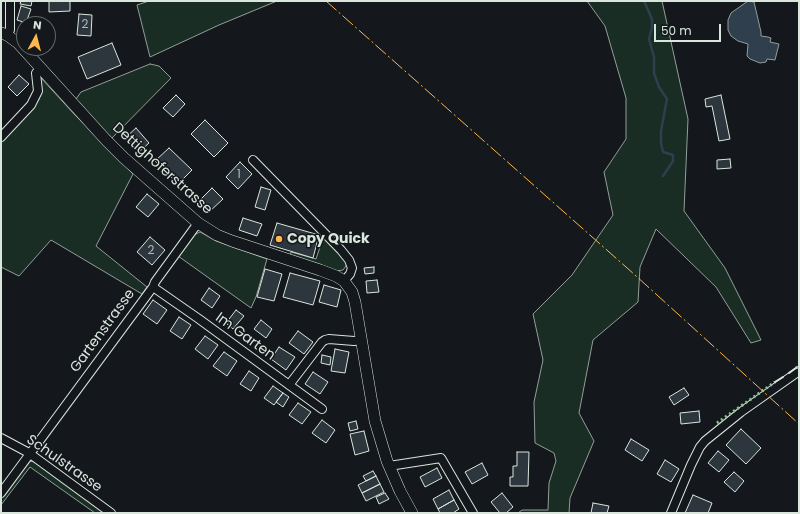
<!DOCTYPE html>
<style>
body{margin:0}
#map{position:relative;width:800px;height:514px;overflow:hidden;background:#14181c;font-family:Poppins,sans-serif}
canvas{display:block}
.frame{position:absolute;inset:0;border:2px solid #d8e6dc;pointer-events:none}
.north{position:absolute;left:16px;top:16px;width:40px;height:40px;box-sizing:border-box;background:#14181c;border:1px solid #626a69;border-radius:50%;rotate:7deg;font-size:11px;font-weight:700;line-height:16px;text-align:center;color:#d8e6dc}
.north::after{content:'';display:block;margin:auto;width:14px;height:18px;background:#ffb74d;clip-path:polygon(50% 0,100% 100%,50% 72%,0 100%)}
.scale{position:absolute;left:654px;top:24px;width:67px;height:18px;box-sizing:border-box;border:2px solid #d8e6dc;border-top:0;padding-left:5px;font-size:12px;line-height:14px;white-space:nowrap;color:#d8e6dc;-webkit-text-stroke:3px #14181c;paint-order:stroke}
</style>
<div id="map">
<canvas width="800" height="514"></canvas>
<div class="frame"></div>
<div class="north">N</div>
<div class="scale">50 m</div>
</div>
<script>
const ctx = document.querySelector('canvas').getContext('2d');
ctx.lineJoin = 'round';
function fillPath(path, color) {
  ctx.fillStyle = color;
  ctx.fill(path, 'evenodd');
}
function poly(rows) {
  const path = new Path2D();
  for (const r of rows) {
    path.moveTo(r[0], r[1]);
    for (let i = 2; i < r.length; i += 2) path.lineTo(r[i], r[i + 1]);
  }
  return path;
}
function strokePath(path, color, width, dash) {
  ctx.strokeStyle = color;
  ctx.lineWidth = width;
  ctx.lineCap = dash ? 'butt' : 'round';
  ctx.setLineDash(dash || []);
  ctx.stroke(path);
}
function label(font, color, halo, rows, align = 'center') {
  ctx.font = font + ' Poppins,sans-serif';
  ctx.lineWidth = 3;
  ctx.setLineDash([]);
  ctx.textBaseline = 'middle';
  ctx.strokeStyle = halo;
  ctx.fillStyle = color;
  for (const [text, x, y, turn = 0] of rows) {
    ctx.save();
    ctx.translate(x, y);
    ctx.rotate((+turn || 0) * Math.PI / 180);
    ctx.textAlign = isNaN(turn) ? turn : align;
    if (halo) ctx.strokeText(text, 0, 0);
    ctx.fillText(text, 0, 0);
    ctx.restore();
  }
}
const green = poly([
 [149,1,277,1,219,25,150,57,137,5,149,1],
 [587,1,662,1,688,119,684,211,725,268,761,340,751,343,716,287,656,229,640,267,638,302,593,340,579,413,594,441,570,498,569,513,518,513,522,510,548,510,549,483,556,461,554,453,535,443,534,402,543,360,533,314,572,275,613,215,604,172,626,139,626,98,605,26,587,1],
 [150,64,159,66,171,78,111,139,77,102,76,99,81,92,150,64],
 [41,78,75,115,133,174,96,246,147,287,142,294,51,240,19,276,1,267,1,139,38,101,41,94,40,80,41,78],
 [200,232,216,241,267,259,256,297,251,308,178,256,194,235,200,232],
 [324,235,347,263,346,266,343,270,336,271,290,256,291,252,316,259,324,235],
 [29,461,35,462,107,513,95,513,30,467,1,505,1,496,29,461]
]);
fillPath(green, '#1a2d24');
strokePath(green, '#939e99', 1);
const water = poly([
 [748,1,754,2,761,32,761,36,768,37,771,38,770,42,779,44,775,60,767,59,766,62,760,63,750,59,747,56,748,44,738,41,731,36,728,30,728,20,731,13,748,1]
]);
fillPath(water, '#2f3f4d');
strokePath(water, '#939e99', 1);
strokePath(poly([
 [644,1,652,19,652,28,649,39,654,57,654,73,659,87,667,99,661,131,661,143,663,152,673,155,673,161,663,176]
]), '#2f3f4d', 2.5);
const building = poly([
 [21,1,32,1,31,6,20,4,21,1],
 [49,1,70,1,70,11,49,12,49,1],
 [21,6,31,9,26,23,17,20,21,6],
 [79,14,92,15,91,36,77,35,79,14],
 [112,43,121,65,87,79,78,57,112,43],
 [19,75,29,84,17,96,8,87,19,75],
 [176,95,185,104,173,117,163,108,176,95],
 [721,95,730,139,719,141,712,106,706,107,705,99,721,95],
 [205,120,228,143,214,157,191,134,205,120],
 [136,128,149,143,139,152,126,137,136,128],
 [169,148,192,170,178,184,155,161,169,148],
 [730,159,731,168,717,169,717,160,730,159],
 [240,162,252,174,238,189,226,177,240,162],
 [261,187,271,190,265,210,255,207,261,187],
 [212,188,223,199,209,212,198,202,212,188],
 [147,194,159,204,148,217,136,207,147,194],
 [243,218,262,224,257,236,239,230,243,218],
 [277,223,319,235,313,258,270,245,277,223],
 [150,237,165,250,152,265,137,252,150,237],
 [374,267,374,273,365,274,364,268,374,267],
 [265,269,282,274,274,301,257,297,265,269],
 [290,273,320,281,313,305,283,297,290,273],
 [377,280,379,292,367,293,366,281,377,280],
 [324,285,341,290,337,307,319,302,324,285],
 [209,288,220,296,212,308,201,300,209,288],
 [153,300,167,310,157,324,143,314,153,300],
 [236,310,244,316,233,329,226,323,236,310],
 [179,317,191,325,182,339,170,331,179,317],
 [261,320,272,329,266,338,254,329,261,320],
 [298,331,313,342,304,354,289,343,298,331],
 [205,336,218,345,208,359,195,349,205,336],
 [279,347,295,357,286,370,271,359,279,347],
 [335,349,349,352,345,373,331,371,335,349],
 [224,352,237,361,227,376,213,366,224,352],
 [322,355,331,357,330,365,321,363,322,355],
 [249,371,259,378,251,391,240,384,249,371],
 [313,372,328,382,320,394,305,384,313,372],
 [273,386,283,393,274,405,264,398,273,386],
 [684,388,689,395,674,405,669,397,684,388],
 [283,393,289,397,283,407,276,402,283,393],
 [298,403,311,412,302,424,289,415,298,403],
 [699,411,700,422,681,424,680,413,699,411],
 [322,420,335,430,326,443,312,433,322,420],
 [356,421,358,429,350,431,348,423,356,421],
 [741,429,761,448,746,464,726,445,741,429],
 [364,431,369,451,355,455,350,434,364,431],
 [631,439,649,450,642,461,625,450,631,439],
 [718,451,729,460,719,472,708,463,718,451],
 [517,452,529,452,528,486,510,486,510,477,513,477,513,466,517,466,517,452],
 [665,460,679,469,671,482,657,474,665,460],
 [482,463,488,475,472,484,465,472,482,463],
 [437,468,442,478,425,487,420,477,437,468],
 [373,471,376,476,366,481,363,476,373,471],
 [734,472,744,481,735,492,724,482,734,472],
 [376,476,380,484,362,493,358,485,376,476],
 [380,484,384,492,366,501,362,493,380,484],
 [449,490,454,500,438,509,433,499,449,490],
 [385,493,389,499,379,504,376,497,385,493],
 [502,493,513,507,506,513,500,513,491,502,502,493],
 [693,495,712,503,708,513,685,513,693,495],
 [454,500,459,509,453,513,440,513,438,509,454,500],
 [593,503,609,506,607,513,591,513,593,503]
]);
fillPath(building, '#2c363c');
strokePath(building, '#d8e6dc', 1);
const street = poly([
 [7,35,10,30,10,1],
 [1,137,31,105,38,91,36,73,40,68],
 [253,160,341,250,349,260,352,268,350,274,344,281],
 [153,287,199,319,322,409],
 [289,385,322,342,325,340,329,339,354,341,361,340],
 [1,438,29,453,111,513],
 [389,466,441,458,473,513],
 [1,493,153,287,155,282,198,223],
 [671,513,691,465,700,447,705,441,741,412,799,371]
]);
const secondary = poly([
 [1,33,7,35,18,43,106,140,124,158,198,223,217,235,232,241,320,270,336,276,344,281,352,292,355,302,375,421,387,461,400,491,412,513]
]);
strokePath(street, '#d8e6dc', 10);
strokePath(secondary, '#d8e6dc', 12);
strokePath(street, '#14181c', 8);
strokePath(secondary, '#14181c', 11);
strokePath(poly([
 [796,368,799,366],
 [717,423,775,382]
]), '#8ac095', 3, [2, 3]);
strokePath(poly([
 [789,373,796,368],
 [775,382,783,377]
]), '#d8e6dc', 2);
strokePath(poly([
 [326,1,635,275,799,424]
]), '#ffb74d', 1, [14, 3, 2, 3]);
for (const [x, y, r, color] of [
 [279,239,4,"#ffb74d"]
]) {
  const dot = new Path2D();
  dot.arc(x, y, r, 0, 2 * Math.PI);
  ctx.fillStyle = color;
  ctx.fill(dot);
  strokePath(dot, '#14181c', 1.5);
}
label('12px', '#adbab4', null, [
 ["2",85,25],
 ["1",239,175],
 ["2",151,251]
]);
label('14px', '#d8e6dc', '#14181c', [
 ["Dettighoferstrasse",162,169,42],
 ["Gartenstrasse",103,331,-54],
 ["Im Garten",245,337,36],
 ["Schulstrasse",64,464,35]
]);
label('bold 14px', '#d8e6dc', '#14181c', [
 ["Copy Quick",287,239]
], 'left');
</script>
